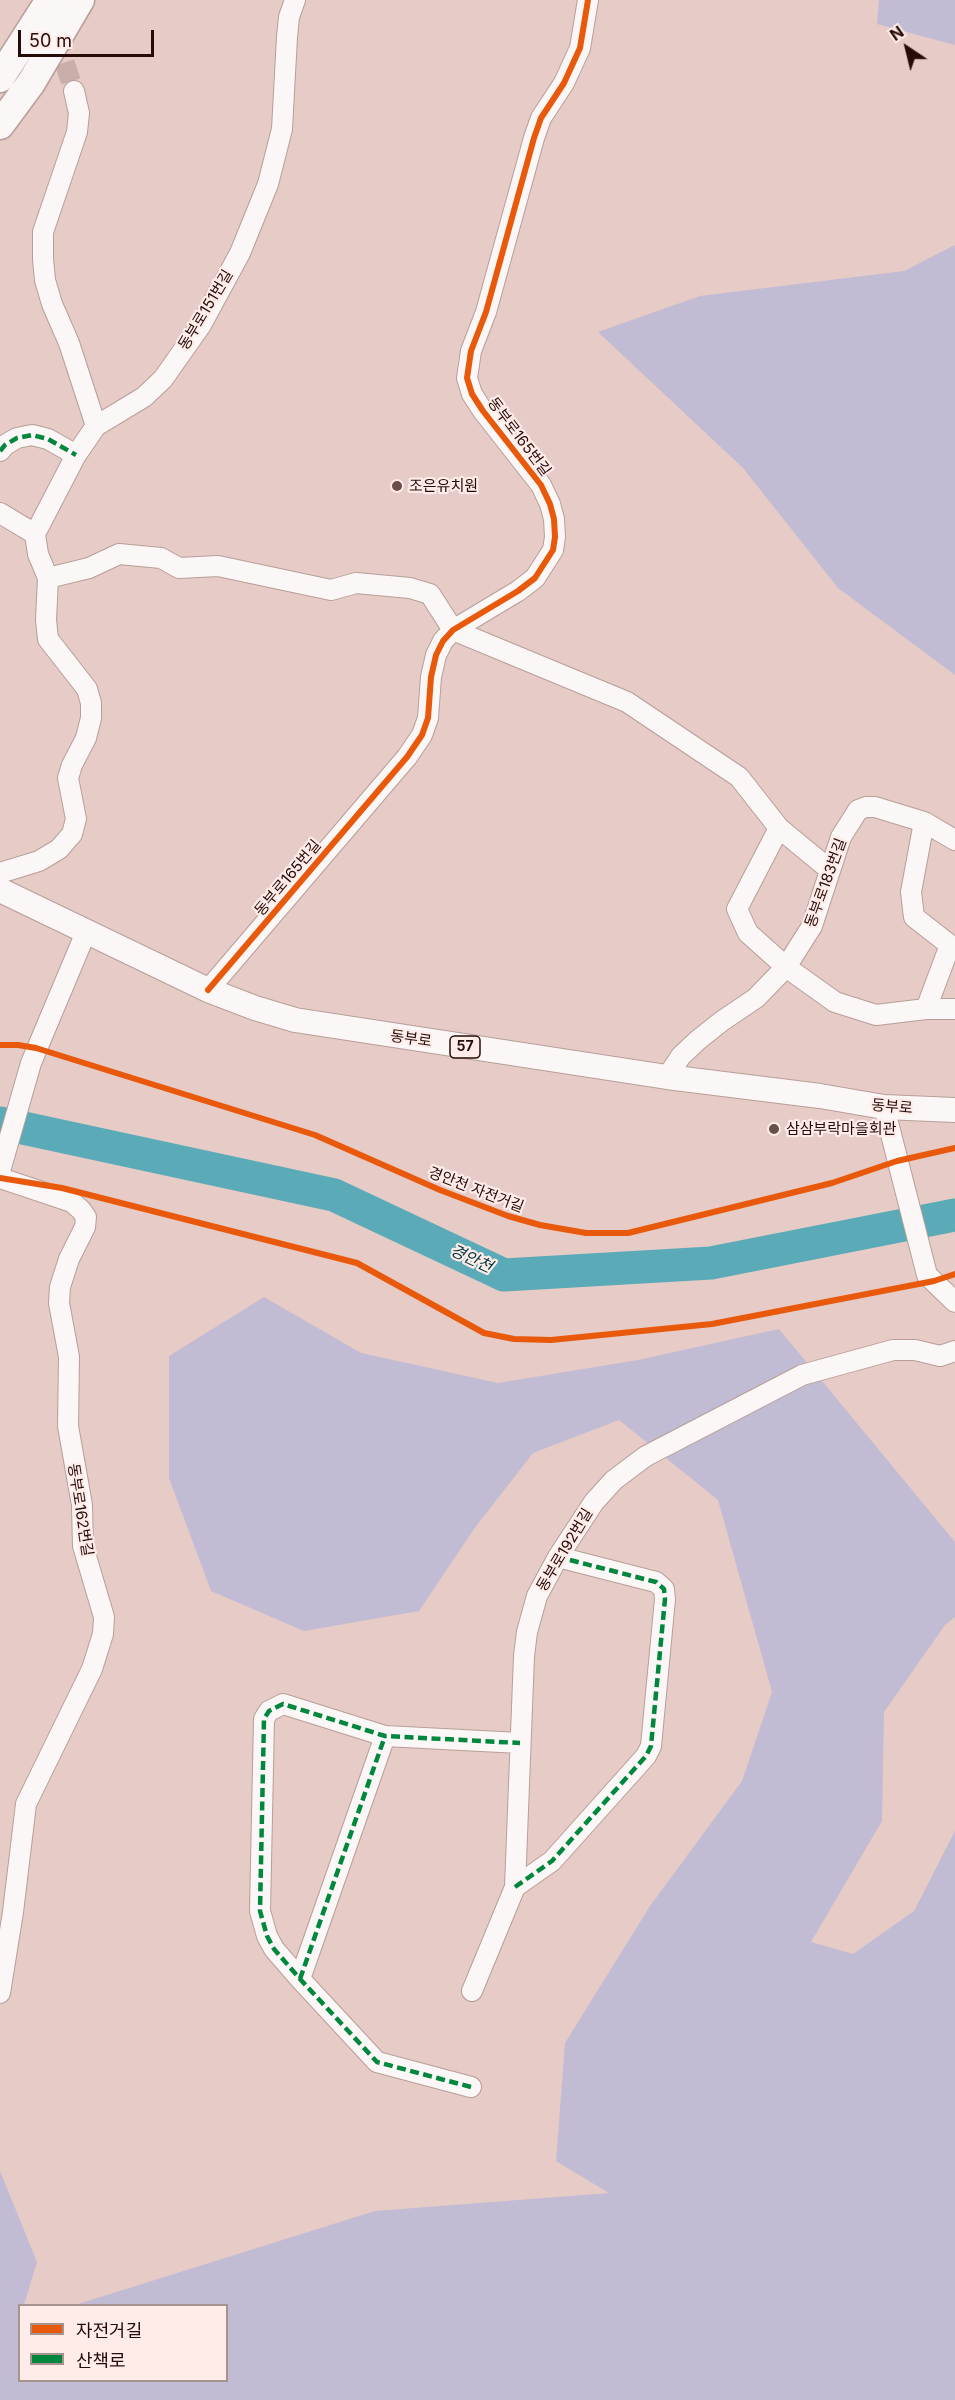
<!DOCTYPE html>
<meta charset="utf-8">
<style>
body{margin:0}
#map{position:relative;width:955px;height:2400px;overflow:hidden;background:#e6cbc6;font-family:Inter,"Noto Sans KR",sans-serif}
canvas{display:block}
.legend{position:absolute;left:18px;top:2304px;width:210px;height:78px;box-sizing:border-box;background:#feece9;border:2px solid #a8928e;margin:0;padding:8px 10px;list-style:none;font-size:18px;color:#270b06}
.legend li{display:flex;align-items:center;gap:12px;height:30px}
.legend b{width:30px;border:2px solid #a8928e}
.north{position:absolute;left:877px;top:18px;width:60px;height:60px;-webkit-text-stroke:4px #feece9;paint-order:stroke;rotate:325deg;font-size:16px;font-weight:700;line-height:24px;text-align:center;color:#270b06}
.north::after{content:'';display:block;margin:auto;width:21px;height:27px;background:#270b06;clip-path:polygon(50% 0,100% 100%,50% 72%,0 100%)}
.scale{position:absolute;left:18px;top:30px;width:136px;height:27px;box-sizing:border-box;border:3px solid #270b06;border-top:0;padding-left:8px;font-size:18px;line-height:21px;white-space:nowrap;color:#270b06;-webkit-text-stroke:4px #feece9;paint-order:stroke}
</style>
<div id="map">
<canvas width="955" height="2400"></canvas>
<ul class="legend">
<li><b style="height:8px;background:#e8590c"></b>자전거길</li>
<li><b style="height:8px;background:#00873e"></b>산책로</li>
</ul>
<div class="north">N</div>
<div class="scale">50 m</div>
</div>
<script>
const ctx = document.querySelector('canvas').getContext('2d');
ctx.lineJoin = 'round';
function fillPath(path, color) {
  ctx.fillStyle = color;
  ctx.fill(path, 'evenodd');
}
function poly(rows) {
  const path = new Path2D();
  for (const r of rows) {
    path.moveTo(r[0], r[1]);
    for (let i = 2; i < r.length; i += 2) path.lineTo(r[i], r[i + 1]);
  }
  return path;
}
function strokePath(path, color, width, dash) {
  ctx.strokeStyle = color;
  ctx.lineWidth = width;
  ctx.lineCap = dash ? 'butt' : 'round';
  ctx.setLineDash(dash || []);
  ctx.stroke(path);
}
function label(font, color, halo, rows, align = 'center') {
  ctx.font = font + ' Inter,"Noto Sans KR",sans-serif';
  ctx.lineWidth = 4.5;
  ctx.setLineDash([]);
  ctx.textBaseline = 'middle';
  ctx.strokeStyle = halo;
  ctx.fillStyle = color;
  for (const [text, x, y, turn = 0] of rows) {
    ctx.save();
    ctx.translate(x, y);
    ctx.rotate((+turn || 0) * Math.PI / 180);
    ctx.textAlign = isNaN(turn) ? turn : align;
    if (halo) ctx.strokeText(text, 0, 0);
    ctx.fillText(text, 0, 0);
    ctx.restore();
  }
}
fillPath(poly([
 [879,0,955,0,955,45,877,24],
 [955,245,955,675,838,588,743,468,598,332,700,296,904,271],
 [264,1297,361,1353,498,1383,638,1360,779,1329,955,1542,955,1617,945,1625,884,1712,882,1821,811,1942,853,1954,914,1911,955,1831,955,2400,0,2400,0,2171,37,2262,24,2305,20,2306,20,2380,226,2380,226,2306,75,2305,375,2211,609,2193,556,2161,565,2043,650,1906,742,1781,772,1692,718,1500,619,1420,533,1453,474,1529,419,1611,304,1631,211,1591,169,1478,169,1356]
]), '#c1bcd3');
strokePath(poly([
 [0,1123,334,1195,504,1275,711,1263,955,1215]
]), '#5aabb7', 33);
strokePath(poly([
 [55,34,74,91]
]), '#c9aea9', 20, [20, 10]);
const minor = poly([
 [74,91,79,113,77,132,43,232,43,259,45,280,52,304,69,343,96,426],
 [0,451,5,445,17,438,32,435,48,439,76,455],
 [0,513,35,534,76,455,96,426,144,397,163,379,201,325,240,253,268,184,282,129,287,37,289,17,295,0],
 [48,578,89,568,119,554,161,558,179,568,218,566,331,590,356,583,410,588,430,594,453,630,627,702,739,777,779,828,830,870],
 [924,822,911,892,914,917,950,945,926,1009],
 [779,828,737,909,748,933,786,967,835,1002,876,1015,926,1009,955,1009],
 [0,873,39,861,59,849,72,834,76,819,68,778,72,765,86,738,91,718,91,703,87,689,48,639,46,620,48,578,38,554,35,534],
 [208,990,407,757,422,735,428,718,431,677,436,655,443,641,453,630,518,591,535,578,553,550,555,537,554,519,550,504,541,485,483,411,472,394,467,378,471,351,486,312,534,138,541,118,564,83,580,48,588,0],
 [667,1077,681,1056,698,1040,722,1021,756,998,786,967,812,926,841,837,858,810,866,807,875,807,924,822,955,840],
 [884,1107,927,1275,955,1302],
 [0,1171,31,1063,86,932],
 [0,1178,72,1202,81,1210,86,1217,85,1227,69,1259,60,1287,59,1303,69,1357,68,1426,82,1505,83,1546,104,1617,103,1634,92,1669,26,1804,13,1912,0,1993],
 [515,1887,552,1861,646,1756,651,1746,665,1599,664,1589,656,1582,558,1557],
 [300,1979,385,1736],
 [472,1991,515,1887,524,1656,527,1632,537,1596,558,1557,594,1502,614,1480,646,1456,802,1375,893,1350,915,1350,940,1356,955,1351],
 [471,2087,377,2062,300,1979,274,1949,267,1936,260,1911,264,1719,269,1711,283,1704,385,1736,520,1743]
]);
const major = poly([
 [0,890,208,990,255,1008,295,1020,667,1077,820,1096,884,1107,955,1110]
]);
const highway = poly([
 [0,78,50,0],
 [0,125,31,83,80,0]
]);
strokePath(minor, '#b89e99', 22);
strokePath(major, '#b89e99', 26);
strokePath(highway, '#b89e99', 31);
strokePath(minor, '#fbf7f6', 20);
strokePath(major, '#fbf7f6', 24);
strokePath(highway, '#fbf7f6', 28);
strokePath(poly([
 [0,451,5,445,17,438,32,435,48,439,76,455],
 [515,1887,552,1861,646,1756,651,1746,665,1599,664,1589,656,1582,558,1557],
 [300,1979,385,1736],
 [471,2087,377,2062,300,1979,274,1949,267,1936,260,1911,264,1719,269,1711,283,1704,385,1736,520,1743]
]), '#00873e', 4.5, [9, 4.5]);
strokePath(poly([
 [208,990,407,757,422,735,428,718,431,677,436,655,443,641,453,630,518,591,535,578,553,550,555,537,554,519,550,504,541,485,483,411,472,394,467,378,471,351,486,312,534,138,541,118,564,83,580,48,588,0],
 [0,1045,18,1045,36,1048,315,1135,440,1190,508,1216,540,1225,586,1233,628,1233,832,1183,897,1161,955,1148],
 [0,1178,62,1188,357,1263,484,1333,514,1339,551,1340,712,1324,934,1281,955,1274]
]), '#e8590c', 6);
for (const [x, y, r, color] of [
 [397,486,6,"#6a4e49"],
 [774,1129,6,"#6a4e49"]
]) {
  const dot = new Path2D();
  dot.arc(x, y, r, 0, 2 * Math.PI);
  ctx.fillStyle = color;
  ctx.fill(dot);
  strokePath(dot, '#feece9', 2);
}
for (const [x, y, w] of [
 [465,1047,30]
]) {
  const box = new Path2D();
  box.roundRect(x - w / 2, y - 11, w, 22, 4.5);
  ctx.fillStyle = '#feece9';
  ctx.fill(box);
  strokePath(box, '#270b06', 1.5);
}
label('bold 14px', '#270b06', null, [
 ["57",465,1047]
]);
label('15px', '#270b06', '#feece9', [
 ["동부로151번길",206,310,-59],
 ["동부로165번길",519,437,53],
 ["동부로165번길",288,878,-50],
 ["동부로183번길",826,883,-70],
 ["동부로",411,1039,8],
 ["동부로",892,1107,5],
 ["경안천 자전거길",476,1190,21],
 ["동부로162번길",80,1510,81],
 ["동부로192번길",565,1550,-59]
]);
label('15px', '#270b06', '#feece9', [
 ["조은유치원",409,486],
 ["삼삼부락마을회관",786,1129]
], 'left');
label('italic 16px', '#00363e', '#feece9', [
 ["경안천",471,1259,25]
]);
</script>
